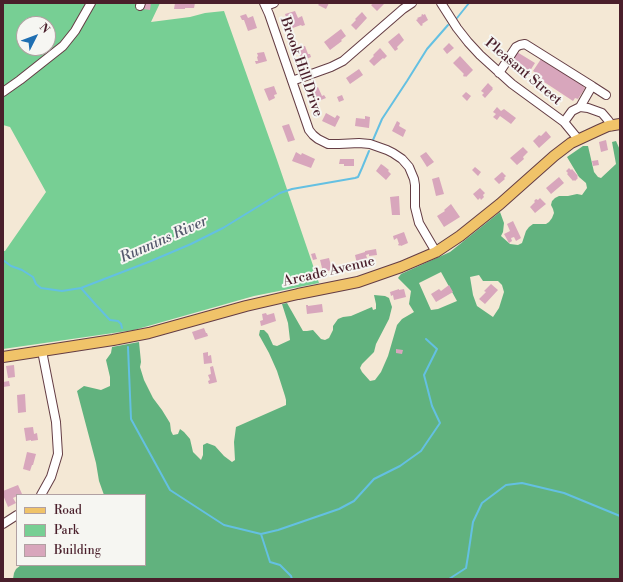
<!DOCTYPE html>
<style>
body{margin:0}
#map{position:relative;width:623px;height:582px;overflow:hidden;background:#f4e8d5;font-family:"Libre Bodoni",serif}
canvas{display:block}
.frame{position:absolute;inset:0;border:4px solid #4a1f2b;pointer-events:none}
.legend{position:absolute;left:16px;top:494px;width:130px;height:72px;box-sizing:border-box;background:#f6f6f2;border:1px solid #b1a0a2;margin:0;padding:5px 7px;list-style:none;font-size:12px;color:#4a1f2b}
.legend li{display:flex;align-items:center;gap:8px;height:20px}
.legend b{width:20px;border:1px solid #b1a0a2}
.north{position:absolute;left:16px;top:16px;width:40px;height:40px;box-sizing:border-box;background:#f6f6f2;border:1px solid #b1a0a2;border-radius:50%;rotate:48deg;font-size:11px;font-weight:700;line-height:16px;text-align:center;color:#4a1f2b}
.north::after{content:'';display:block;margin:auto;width:14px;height:18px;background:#1f6fb2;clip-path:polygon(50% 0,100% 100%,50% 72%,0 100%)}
</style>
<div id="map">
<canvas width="623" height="582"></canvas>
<div class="frame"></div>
<ul class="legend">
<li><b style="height:5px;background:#f0c369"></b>Road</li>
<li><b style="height:11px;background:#77cf94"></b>Park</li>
<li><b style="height:11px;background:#d8a6bc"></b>Building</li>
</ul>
<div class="north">N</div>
</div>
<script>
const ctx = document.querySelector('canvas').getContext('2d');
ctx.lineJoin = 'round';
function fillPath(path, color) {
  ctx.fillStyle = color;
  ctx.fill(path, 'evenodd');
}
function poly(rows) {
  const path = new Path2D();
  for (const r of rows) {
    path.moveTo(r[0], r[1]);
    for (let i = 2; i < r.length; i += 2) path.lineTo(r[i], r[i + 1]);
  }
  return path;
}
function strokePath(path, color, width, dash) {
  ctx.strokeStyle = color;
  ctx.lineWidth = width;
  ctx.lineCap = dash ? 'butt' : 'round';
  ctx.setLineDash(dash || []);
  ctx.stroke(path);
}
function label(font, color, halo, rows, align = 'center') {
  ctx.font = font + ' "Libre Bodoni",serif';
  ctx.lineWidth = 4;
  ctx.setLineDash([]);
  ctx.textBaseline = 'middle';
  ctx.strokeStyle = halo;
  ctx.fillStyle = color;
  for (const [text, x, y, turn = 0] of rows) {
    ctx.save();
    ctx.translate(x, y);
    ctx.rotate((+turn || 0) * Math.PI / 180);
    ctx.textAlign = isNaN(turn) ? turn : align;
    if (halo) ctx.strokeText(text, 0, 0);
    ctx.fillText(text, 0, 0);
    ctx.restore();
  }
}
fillPath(poly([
 [3,3,160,3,151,22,190,17,205,13,224,11,277,160,319,283,254,296,134,330,3,349,3,251,5,251,46,192,10,127,3,125],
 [24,24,48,24,48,48,24,48]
]), '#77cf94');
fillPath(poly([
 [616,141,620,150,620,579,13,579,14,573,16,569,21,565,145,565,145,495,104,495,99,481,96,463,77,391,84,386,101,390,110,386,110,377,106,360,111,353,112,347,139,342,141,362,140,367,144,380,153,398,162,410,170,423,171,431,173,435,178,434,180,429,184,432,190,439,193,452,201,460,203,455,203,445,207,443,215,446,224,456,232,462,235,460,234,442,236,427,286,405,286,400,285,396,277,371,269,353,259,335,260,330,264,330,268,334,273,345,277,346,290,340,288,323,282,304,287,303,303,331,307,331,313,330,321,339,325,340,329,338,333,330,333,326,338,319,343,317,351,316,372,307,373,310,376,309,376,304,374,295,385,296,389,298,392,307,389,319,376,344,374,352,362,364,360,368,362,372,370,381,375,380,381,372,388,356,397,325,402,319,414,312,409,304,411,291,398,278,401,274,450,252,500,212,504,223,503,232,501,236,510,244,518,245,522,243,526,231,529,227,533,224,546,224,549,222,552,218,554,213,553,209,551,205,552,201,555,198,559,196,568,196,577,194,582,195,587,188,586,183,579,177,567,157,583,146,588,146,594,172,598,177,601,178,616,164,612,142],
 [441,272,457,301,438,309,431,310,419,283],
 [479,275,483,281,498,281,502,285,504,292,499,308,493,317,477,306,473,295,470,277]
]), '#61b27e');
strokePath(poly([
 [457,18,469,3],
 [373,140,382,119,407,81,427,49,448,25],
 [3,260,11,266,22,270,33,277,36,284,41,288,62,291,81,288,151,261,191,244,223,228,280,193,292,189,355,178,358,177,362,168,369,151],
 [81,288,96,305,110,320,118,321,121,324,122,328],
 [128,347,131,419,170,490,224,525,261,534,278,530,339,509,354,501,374,479,400,466,421,451,440,423,432,406,424,375,437,349,426,339],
 [261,534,270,562,280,565,291,576,292,579],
 [449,579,466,568,468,556,473,522,482,503,506,485,522,483,564,493,620,516]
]), '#64c0e2', 2);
fillPath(poly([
 [143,3,151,3,150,10,143,9],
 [175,3,195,3,194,8,185,8,185,9,174,9],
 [320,3,329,3,326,9,318,5],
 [374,3,383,3,384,4,377,11,371,5],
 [295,11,298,18,302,16,305,25,302,26,301,25,290,29,285,14],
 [362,12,367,18,356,30,351,25,356,20,355,19],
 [246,14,248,18,253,16,257,28,248,31,244,20,242,20,240,16],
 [423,14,423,15,425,14,428,20,422,24,423,25,421,26,416,20,418,19,417,18,422,16,421,15],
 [341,29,346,36,341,40,342,41,330,50,324,42],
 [399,33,404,40,397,47,398,49,395,51,388,42],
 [449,43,454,48,447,54,443,49],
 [305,46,308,54,310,54,311,57,302,61,297,48],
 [380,48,387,56,384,59,383,58,374,66,369,61,374,56,373,55],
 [264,52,267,61,256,64,255,61,258,61,257,57,258,56,257,53],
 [517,52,535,63,528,74,510,63],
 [460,56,473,70,466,77,465,76,464,77,463,75,464,74,453,63],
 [541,59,543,61,544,59,584,85,583,86,585,88,578,99,575,98,573,101,535,76,536,73,533,71],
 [359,69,363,75,350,84,346,78],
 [488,83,493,88,492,89,493,89,485,98,482,95,484,93,481,91],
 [274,86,277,94,274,95,275,98,269,101,264,89],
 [318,87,322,96,324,95,326,98,316,102,311,90],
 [466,92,471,96,467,101,462,96],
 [342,95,344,100,339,102,337,97],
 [497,107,501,111,504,109,516,118,511,124,500,116,497,120,493,117,496,114,493,112],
 [326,113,335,118,337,115,340,117,335,127,322,121],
 [365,116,370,117,369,128,355,126,356,118,365,119],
 [397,121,400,123,399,126,406,130,403,137,392,131],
 [289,124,295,140,288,142,282,126],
 [546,131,551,137,539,148,533,141,539,135,541,136],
 [606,140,608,150,601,152,599,142],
 [523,147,528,152,523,157,524,159,517,165,510,158],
 [296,152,301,155,302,153,315,159,311,168,292,161],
 [426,152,434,162,427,167,420,156],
 [340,159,354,159,354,166,344,166,344,164,339,164],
 [598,160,599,165,593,166,592,161],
 [381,164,384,166,389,170,388,171,391,174,386,180,376,171],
 [475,167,481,172,478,176,472,170],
 [569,168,571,170,572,169,578,176,577,177,578,178,575,181,574,180,573,181,567,174,568,173,566,171],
 [502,172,506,176,504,178,505,179,499,184,494,179],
 [439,177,444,194,436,196,432,179],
 [559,177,564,183,551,194,546,188],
 [480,188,485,193,483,195,484,197,481,200,480,198,478,200,473,194],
 [399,196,400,215,392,215,390,197],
 [540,198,546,204,535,213,530,207,535,202,534,201,536,199,538,200],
 [451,204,460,217,444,227,437,216,445,211,444,210],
 [513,221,521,238,516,241,514,237,511,238,512,241,509,243,504,234,510,231,507,224],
 [404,232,408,243,401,246,400,245,399,246,398,244,399,244,397,238,394,240,393,236],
 [376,249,377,255,369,256,369,254,366,255,368,261,357,264,355,255,365,252,365,251],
 [315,253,317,259,313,260,311,254],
 [329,258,332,270,323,272,320,260],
 [491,284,498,290,485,304,479,299,486,292,484,291],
 [449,285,453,292,436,302,431,294,439,289,441,291],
 [399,289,399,290,404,289,406,297,394,300,393,295,391,296,390,292],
 [322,304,323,312,307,314,306,305,308,305,308,306],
 [266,313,267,315,274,313,276,321,261,326,260,321,263,320,262,314],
 [204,328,206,333,207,333,208,336,195,340,192,332],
 [396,349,403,350,402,354,396,353],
 [208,352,208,356,211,355,212,363,204,364,203,353],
 [14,365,15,377,8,378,6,366],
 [213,366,217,382,209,384,208,381,210,380,208,375,211,374,210,367],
 [9,381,10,386,3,387,3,382],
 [25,394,26,412,18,413,17,395],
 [33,427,34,434,37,433,38,440,31,441,31,440,26,441,24,428],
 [27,452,36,454,33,465,32,465,30,471,23,469],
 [18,485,22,494,17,495,17,496,13,498,16,503,8,507,3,495,3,491]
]), '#d8a6bc');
const minor = poly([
 [264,3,269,14,309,130,313,135,318,139,328,144,339,144,359,143,370,144,387,150,393,153,402,159,409,167,414,179,415,185,415,207,419,223,436,252],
 [441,3,457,28,468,42,480,55,512,84,564,122,578,139],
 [140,6,141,3],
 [266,6,274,3],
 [499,73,516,47,520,45,525,44,592,86],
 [292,81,331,67,343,61,403,9,412,3],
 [3,92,20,80,63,46,75,31,91,3],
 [580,107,592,86,606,95],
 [564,122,572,111,580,107,588,108,602,113,608,120,612,126],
 [41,495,51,477,58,454,56,422,42,351],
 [3,524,17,515]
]);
const major = poly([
 [3,357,113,340,149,333,246,306,298,294,358,282,401,267,436,252,460,236,500,204,554,156,571,143,599,130,608,126,620,124]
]);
strokePath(minor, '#643d44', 10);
strokePath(major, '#643d44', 12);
strokePath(minor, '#fff', 8);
strokePath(major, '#f0c369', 10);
label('14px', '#4a1f2b', '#f6f6f2', [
 ["Brook Hill Drive",301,67,71],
 ["Pleasant Street",523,72,40],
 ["Arcade Avenue",329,272,-13]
]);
label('italic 15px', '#53576b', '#f6f6f2', [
 ["Runnins River",164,240,-24]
]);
</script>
